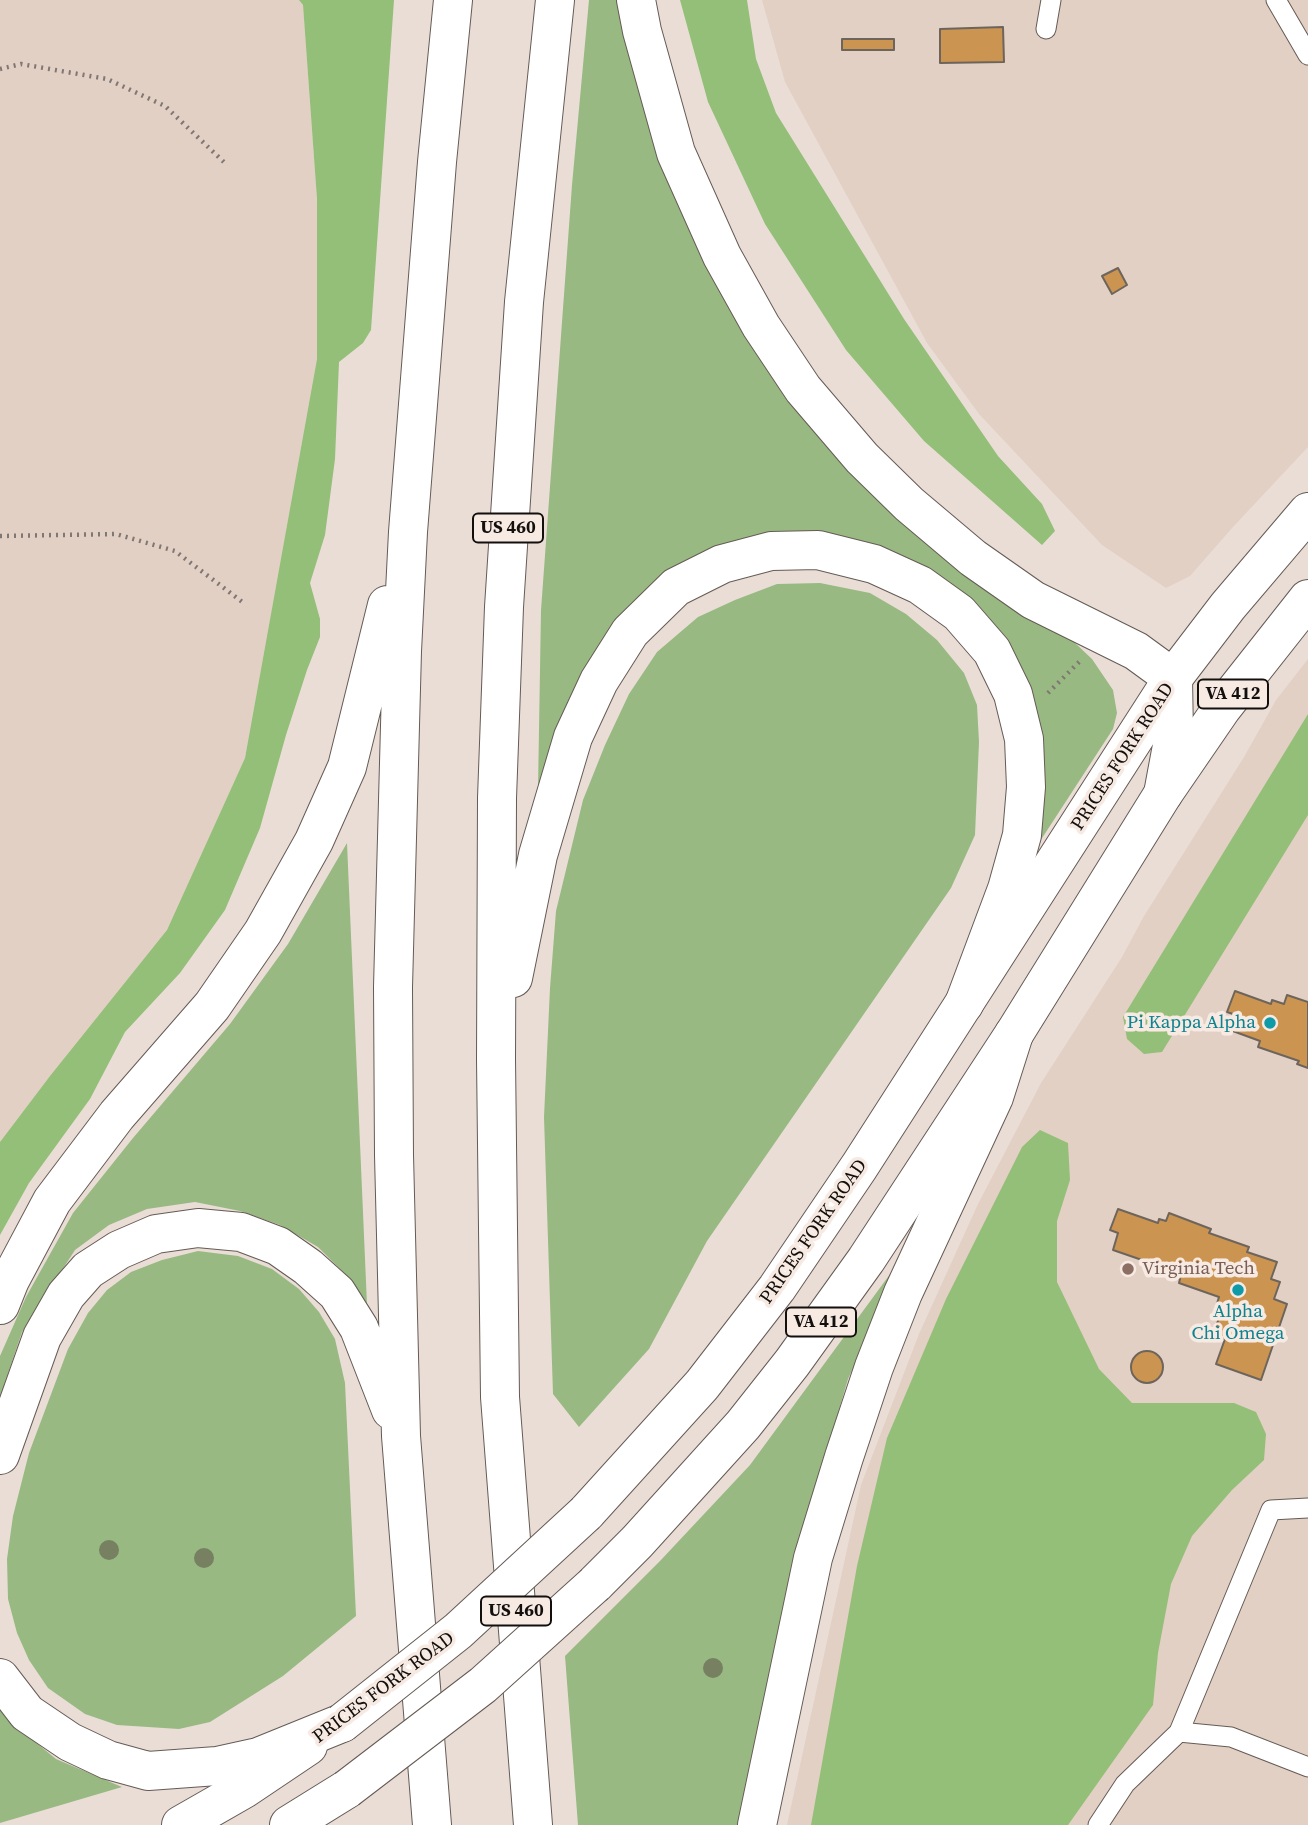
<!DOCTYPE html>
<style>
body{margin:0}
canvas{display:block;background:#e9ddd6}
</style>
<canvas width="1308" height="1825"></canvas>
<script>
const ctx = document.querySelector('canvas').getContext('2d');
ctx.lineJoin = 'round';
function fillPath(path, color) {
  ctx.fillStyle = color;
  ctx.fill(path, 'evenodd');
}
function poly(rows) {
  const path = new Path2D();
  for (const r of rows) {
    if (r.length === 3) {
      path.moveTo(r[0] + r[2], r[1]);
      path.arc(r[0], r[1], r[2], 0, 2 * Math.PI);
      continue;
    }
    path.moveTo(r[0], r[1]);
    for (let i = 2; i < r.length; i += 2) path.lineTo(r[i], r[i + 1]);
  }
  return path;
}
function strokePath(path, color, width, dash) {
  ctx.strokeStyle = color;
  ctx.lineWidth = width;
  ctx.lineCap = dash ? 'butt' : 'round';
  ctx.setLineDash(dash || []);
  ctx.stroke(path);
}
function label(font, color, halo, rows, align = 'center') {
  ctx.font = font + ' "Source Serif 4",serif';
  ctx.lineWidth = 7;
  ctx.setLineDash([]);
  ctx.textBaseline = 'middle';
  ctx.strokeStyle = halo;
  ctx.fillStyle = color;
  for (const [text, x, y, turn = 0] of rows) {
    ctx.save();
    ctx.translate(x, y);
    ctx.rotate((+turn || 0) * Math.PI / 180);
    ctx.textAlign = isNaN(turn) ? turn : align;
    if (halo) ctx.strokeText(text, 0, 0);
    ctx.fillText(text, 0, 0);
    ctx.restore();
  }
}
fillPath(poly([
 [0,0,299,0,303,5,317,199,317,359,245,758,167,930,50,1076,0,1142],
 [762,0,1308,0,1308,447,1233,527,1190,576,1166,588,1102,545,979,414,927,343,785,82],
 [1308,659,1308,1825,787,1825,861,1485,919,1334,978,1204,1041,1083,1122,957,1144,916,1244,757,1276,700]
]), '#e3d0c4');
fillPath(poly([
 [589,0,623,0,672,186,966,571,1074,642,1092,659,1113,690,1117,713,1113,729,1020,872,1039,783,930,571,713,551,538,789,541,610,572,185],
 [820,583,870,593,906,614,937,640,964,673,977,705,979,742,975,835,951,888,707,1241,649,1349,579,1427,553,1394,544,1117,550,988,556,911,583,800,605,745,629,694,657,652,698,617,735,600,777,584],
 [347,843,367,1305,352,1281,318,1247,280,1225,240,1211,195,1202,147,1209,109,1225,75,1250,22,1332,0,1397,0,1356,26,1297,73,1213,133,1138,230,1024,288,944],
 [198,1251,238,1256,272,1269,299,1289,319,1312,335,1339,345,1383,356,1616,283,1676,210,1722,179,1729,117,1725,85,1714,48,1688,29,1660,17,1633,8,1599,7,1559,13,1516,29,1453,68,1349,88,1313,107,1290,131,1272,162,1260],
 [907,1251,848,1379,816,1488,740,1825,578,1825,565,1656,660,1561,750,1465],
 [0,1705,17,1727,56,1759,122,1787,0,1823]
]), '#98ba82');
fillPath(poly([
 [299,0,394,0,371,330,363,343,339,362,335,459,325,535,310,583,320,619,320,637,307,670,286,735,260,828,225,910,180,973,125,1032,90,1099,29,1183,0,1235,0,1142,50,1076,167,930,245,758,317,359,317,199,303,5],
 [680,0,747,0,756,59,776,113,904,319,998,456,1042,504,1055,531,1042,545,924,441,846,350,765,224,708,102],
 [1308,714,1308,815,1162,1052,1144,1054,1127,1039,1123,1017],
 [1040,1130,1068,1143,1070,1180,1057,1221,1057,1282,1099,1369,1132,1403,1234,1403,1256,1412,1266,1434,1264,1460,1232,1490,1192,1536,1171,1584,1158,1653,1153,1705,1068,1825,811,1825,857,1566,887,1438,946,1299,1022,1147]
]), '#94bf78');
const building = poly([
 [1003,27,1004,62,940,63,940,29,1003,27],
 [842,39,894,39,894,50,842,50,842,39],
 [1118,268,1127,285,1112,294,1102,276,1118,268],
 [1235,991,1271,1004,1272,1000,1284,1004,1287,995,1308,1002,1308,1068,1297,1064,1299,1061,1258,1047,1260,1041,1230,1030,1236,1015,1227,1012,1235,991],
 [1118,1209,1158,1223,1159,1219,1166,1221,1169,1213,1211,1229,1209,1233,1249,1247,1247,1252,1277,1262,1271,1279,1280,1282,1274,1299,1287,1304,1261,1380,1216,1364,1225,1339,1213,1335,1220,1315,1214,1313,1219,1297,1179,1283,1180,1279,1172,1275,1141,1264,1142,1260,1113,1250,1118,1233,1110,1230,1118,1209],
 [1147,1367,16]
]);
fillPath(building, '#cc9451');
strokePath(building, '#6d655c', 2);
const lane = poly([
 [1276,0,1308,55],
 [1046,29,1051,0],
 [1179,1732,1231,1737,1308,1767],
 [1098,1825,1125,1784,1179,1732,1271,1510,1308,1508]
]);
const primary = poly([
 [586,1513,702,1385,777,1288,859,1167,1173,678,1228,606,1308,512],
 [595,1584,637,1542,743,1425,792,1363,866,1260,1014,1034,1163,794,1222,708,1308,599],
 [181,1825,244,1789,308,1746],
 [289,1825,347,1789]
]);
const highway = poly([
 [636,0,642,31,676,153,722,256,761,326,803,389,862,458,909,504,973,558,1033,600,1136,651,1173,678,1174,735,1163,794],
 [513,978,538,855,573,737,599,681,630,632,676,587,722,564,771,551,818,550,874,564,920,585,959,613,992,651,1013,694,1024,739,1026,787,1022,835,1007,889,964,1004],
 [0,1305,10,1280,52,1201,117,1115,212,1006,263,932,314,841,347,767,387,605],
 [0,1455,42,1337,66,1295,88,1270,119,1250,156,1234,198,1228,241,1232,278,1246,308,1267,337,1293,359,1328,391,1410],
 [0,1678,27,1713,70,1742,108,1760,148,1771,217,1766,258,1757,342,1723],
 [432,1825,401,1436,394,1155,393,987,402,651,408,532,437,162,453,0],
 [533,1825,500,1397,496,1059,497,798,504,607,524,302,555,0],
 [757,1825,813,1558,844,1457,874,1367,903,1293,994,1097,1014,1034]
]);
strokePath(lane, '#655b55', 21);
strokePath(primary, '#655b55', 40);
strokePath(highway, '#655b55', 40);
strokePath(poly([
 [0,69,21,64,107,79,165,106,227,165],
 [0,536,116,534,175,551,245,604],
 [1048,693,1081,660]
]), '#7f7773', 4.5, [2, 5]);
strokePath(lane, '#fff', 19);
strokePath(primary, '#fff', 38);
strokePath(highway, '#fff', 38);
const primaryBridge = poly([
 [342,1723,458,1631,586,1513],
 [347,1789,483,1685,595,1584]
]);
strokePath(primaryBridge, '#655b55', 40, []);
strokePath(primaryBridge, '#fff', 38);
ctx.fillStyle = '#778060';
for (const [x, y] of [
 [109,1550],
 [204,1558],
 [713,1668]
]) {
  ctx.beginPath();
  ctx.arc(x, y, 10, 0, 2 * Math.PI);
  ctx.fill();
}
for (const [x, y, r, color] of [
 [1270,1023,7,"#0f9aa8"],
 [1128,1269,7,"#8d6e63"],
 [1238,1290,7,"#0f9aa8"]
]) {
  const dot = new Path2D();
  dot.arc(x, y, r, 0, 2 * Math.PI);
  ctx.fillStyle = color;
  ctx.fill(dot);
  strokePath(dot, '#f7eae3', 2.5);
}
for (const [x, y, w] of [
 [508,528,70],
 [1233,694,70],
 [821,1322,70],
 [516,1611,70]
]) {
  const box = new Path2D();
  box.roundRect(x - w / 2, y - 14.5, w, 29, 5);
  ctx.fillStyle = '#f7eae3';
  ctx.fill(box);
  strokePath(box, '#130f0d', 2);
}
label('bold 18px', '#130f0d', null, [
 ["US 460",508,528],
 ["VA 412",1233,694],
 ["VA 412",821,1322],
 ["US 460",516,1611]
]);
label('19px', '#130f0d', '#f7eae3', [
 ["PRICES FORK ROAD",1123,757,-57],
 ["PRICES FORK ROAD",814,1232,-55],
 ["PRICES FORK ROAD",384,1688,-37]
]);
label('19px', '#0d838f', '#f7eae3', [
 ["Pi Kappa Alpha",1256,1023],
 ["Alpha",1238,1312,"center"],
 ["Chi Omega",1238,1334,"center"]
], 'right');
label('19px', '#785e54', '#f7eae3', [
 ["Virginia Tech",1142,1269]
], 'left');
</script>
